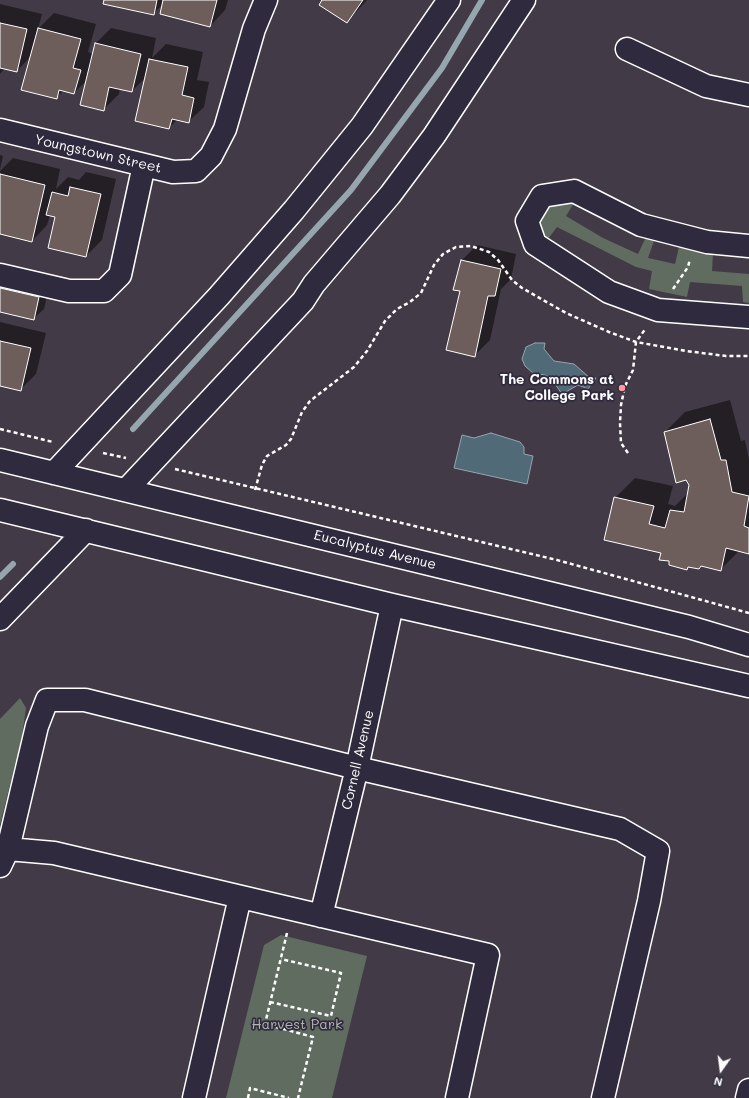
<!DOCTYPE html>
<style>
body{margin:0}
#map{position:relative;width:749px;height:1098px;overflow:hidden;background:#423a46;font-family:Mali,sans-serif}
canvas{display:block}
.north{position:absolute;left:701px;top:1050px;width:40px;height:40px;-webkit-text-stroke:3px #2f2a3d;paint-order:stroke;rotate:194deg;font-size:11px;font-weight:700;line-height:16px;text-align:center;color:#fff}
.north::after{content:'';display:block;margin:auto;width:14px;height:18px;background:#fff;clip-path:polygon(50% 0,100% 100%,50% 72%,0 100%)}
</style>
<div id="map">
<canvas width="749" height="1098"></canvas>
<div class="north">N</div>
</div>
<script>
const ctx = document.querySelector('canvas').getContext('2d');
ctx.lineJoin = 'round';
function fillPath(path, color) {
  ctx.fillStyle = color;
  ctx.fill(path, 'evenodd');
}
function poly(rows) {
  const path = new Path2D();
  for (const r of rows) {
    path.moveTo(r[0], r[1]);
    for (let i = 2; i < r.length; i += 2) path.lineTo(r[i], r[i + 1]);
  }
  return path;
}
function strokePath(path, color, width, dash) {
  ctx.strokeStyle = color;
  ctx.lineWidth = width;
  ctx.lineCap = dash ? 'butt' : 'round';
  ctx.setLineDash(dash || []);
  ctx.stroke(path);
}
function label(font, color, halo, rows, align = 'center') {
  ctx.font = font + ' Mali,sans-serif';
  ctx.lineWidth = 3.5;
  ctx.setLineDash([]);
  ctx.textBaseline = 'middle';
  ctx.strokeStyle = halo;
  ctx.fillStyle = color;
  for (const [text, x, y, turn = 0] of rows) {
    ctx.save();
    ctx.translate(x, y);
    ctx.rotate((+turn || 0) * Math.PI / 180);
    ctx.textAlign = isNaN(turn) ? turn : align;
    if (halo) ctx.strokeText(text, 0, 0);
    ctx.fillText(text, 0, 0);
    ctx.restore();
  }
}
fillPath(poly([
 [573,199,574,203,566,216,603,238,638,254,646,237,654,241,648,258,675,264,679,247,713,253,712,271,749,274,749,303,743,302,742,286,690,282,687,297,649,289,652,271,636,267,557,227,548,239,543,236,538,227,541,211,548,201],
 [20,698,26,708,22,736,0,825,0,719],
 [281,935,367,956,332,1098,226,1098,264,945]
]), '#616c61');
const water = poly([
 [535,343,545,343,544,349,554,361,574,364,590,378,596,378,588,389,578,385,562,394,553,381,545,375,533,373,525,366,522,359,526,347,535,343],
 [491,433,520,442,524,447,524,454,533,456,527,484,454,468,462,435,474,438,491,433]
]);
fillPath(water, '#506a78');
strokePath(water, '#96a6ae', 1);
fillPath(poly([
 [105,0,228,0,225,10,210,26,163,4,153,14],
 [324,0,367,0,347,22],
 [0,4,42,14,38,29,54,13,96,24,88,52,93,54,96,43,111,28,156,38,152,58,166,44,203,52,197,80,209,82,204,107,188,122,177,120,169,128,146,77,132,91,120,88,119,94,103,110,87,80,74,93,64,90,56,98,31,56,17,71,5,68,0,74],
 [0,155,3,156,0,169],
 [13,158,60,169,56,189,68,177,79,180,86,172,116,179,102,240,86,256,57,216,50,215,47,225,32,241,0,233,0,171],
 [477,245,516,254,511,279,501,289,490,340,475,355,461,290,454,289,462,260],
 [9,278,49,287,44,309,33,319,0,311,0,287],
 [0,322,46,333,36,374,20,390,0,385],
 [730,400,741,441,745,440,749,460,749,553,740,550,720,570,702,566,699,568,690,566,687,569,670,561,662,553,615,498,635,478,673,486,668,504,675,506,689,492,690,485,665,432,685,412]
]), '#0007');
strokePath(poly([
 [133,429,351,190,442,68,482,0],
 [0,577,13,564]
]), '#96a6ae', 6);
const building = poly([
 [104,0,157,0,154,15,103,4,104,0],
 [163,0,217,0,210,27,160,14,163,0],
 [322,0,363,0,347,23,319,5,322,0],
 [0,23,27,29,17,72,0,68,0,23],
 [38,28,81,39,73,68,81,70,74,94,59,90,57,99,21,90,38,28],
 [95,43,141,54,132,92,109,87,104,111,80,105,95,43],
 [149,59,188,67,182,95,194,98,189,123,172,119,169,129,135,121,149,59],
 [0,174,45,185,32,242,0,234,0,174],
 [70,187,101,194,86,257,48,248,55,217,46,215,52,192,68,196,70,187],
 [461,260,501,269,495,296,488,296,475,357,446,350,460,291,453,290,461,260],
 [0,288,39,297,34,320,0,312,0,288],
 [0,341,31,348,21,391,0,386,0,341],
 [710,419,721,460,726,460,732,492,749,496,744,526,749,528,749,554,726,548,721,571,701,566,699,569,688,567,687,570,669,565,669,561,659,560,661,553,604,540,614,497,654,506,649,524,665,528,670,510,684,512,689,485,686,480,676,483,664,432,710,419]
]);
fillPath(building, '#6e5e5b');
strokePath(building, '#fff', 1);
const minor = poly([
 [627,49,706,86,749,95],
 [0,130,173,172,196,171,211,156,225,129,254,29,266,0],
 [749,246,707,242,641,225,574,191,542,196,527,221,535,244,609,292,658,310,749,317],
 [0,275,69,291,104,291,120,275,144,165],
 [0,460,689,627,749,645],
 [54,473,219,296,294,210,362,126,449,0],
 [126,490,303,301,314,284,390,195,434,136,524,0],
 [0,510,392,605,749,686],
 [0,619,86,530],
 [8,849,37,726,47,700,85,700,357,768,620,829,658,851,649,901,603,1098],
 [0,866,8,849,54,853,488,955,457,1098],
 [321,916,357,768,392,605],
 [194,1098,240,897],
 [747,1098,749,1090]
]);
strokePath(minor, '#fff', 25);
strokePath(poly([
 [673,289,688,267,690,259],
 [0,429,53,442],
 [103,453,126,458],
 [628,453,621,443,620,423,621,405,625,386,633,370,636,342,646,328],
 [175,469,557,560,749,613],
 [255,490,262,465,267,456,286,445,291,439,302,412,310,401,354,367,367,351,385,321,397,309,410,302,421,293,434,265,443,254,456,247,471,246,489,252,498,260,512,280,522,288,566,313,609,332,636,342,686,351,726,356,749,356],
 [287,933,265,1024,313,1037,298,1098],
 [270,1002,331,1016,341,973,281,959],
 [248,1098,250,1088,289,1098]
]), '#fff', 2.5, [4, 3]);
strokePath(minor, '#2f2a3d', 22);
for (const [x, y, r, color] of [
 [622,388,4,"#ff9aa2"]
]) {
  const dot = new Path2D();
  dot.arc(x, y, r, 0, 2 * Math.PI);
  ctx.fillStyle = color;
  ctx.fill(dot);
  strokePath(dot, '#2f2a3d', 1.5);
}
label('14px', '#fff', '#2f2a3d', [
 ["Youngstown Street",98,154,13],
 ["Eucalyptus Avenue",375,550,14],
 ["Cornell Avenue",358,760,-77]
]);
label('bold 14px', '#fff', '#2f2a3d', [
 ["The Commons at",614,380],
 ["College Park",614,396]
], 'right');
label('14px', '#b0b6b0', '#2f2a3d', [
 ["Harvest Park",297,1025]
]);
</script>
